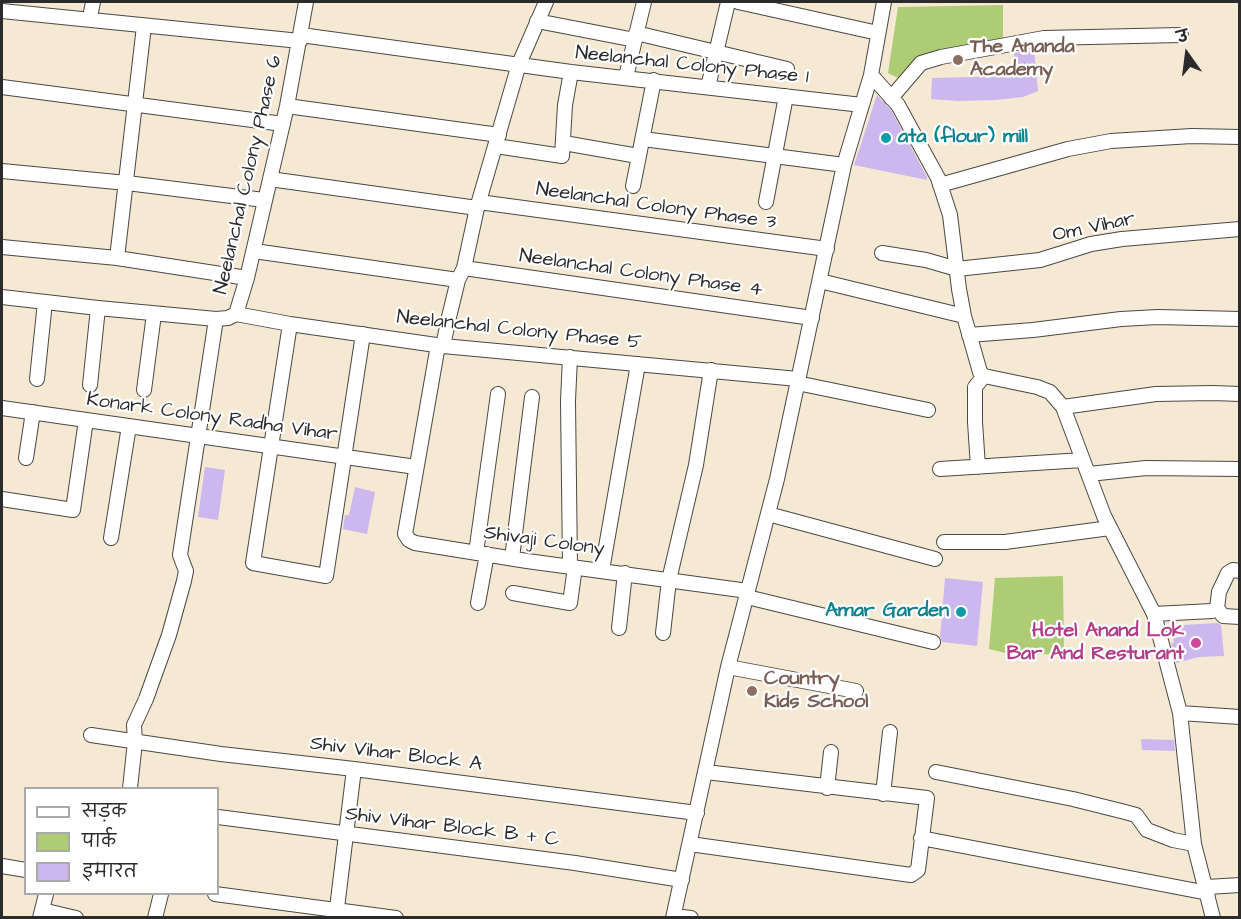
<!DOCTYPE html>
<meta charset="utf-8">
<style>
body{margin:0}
#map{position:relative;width:1241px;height:919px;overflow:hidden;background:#f5e9d4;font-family:"Architects Daughter","Playpen Sans Deva",sans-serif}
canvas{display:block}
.frame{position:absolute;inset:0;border:3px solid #2b2b2b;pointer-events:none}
.legend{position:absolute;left:24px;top:787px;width:195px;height:108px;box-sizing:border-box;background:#fff;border:2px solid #aaa;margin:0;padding:8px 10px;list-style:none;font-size:18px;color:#2b2b2b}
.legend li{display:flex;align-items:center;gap:12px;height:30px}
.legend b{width:30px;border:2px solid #aaa}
.north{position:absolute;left:1157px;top:24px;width:60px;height:60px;-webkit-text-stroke:4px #fff;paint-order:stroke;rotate:346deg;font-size:16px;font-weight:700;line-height:24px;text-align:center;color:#2b2b2b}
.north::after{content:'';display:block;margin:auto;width:21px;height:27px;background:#2b2b2b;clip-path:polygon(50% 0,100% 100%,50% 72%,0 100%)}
</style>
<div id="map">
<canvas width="1241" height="919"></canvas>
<div class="frame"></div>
<ul class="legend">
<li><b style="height:8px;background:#fff"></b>सड़क</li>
<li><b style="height:16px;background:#adcc74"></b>पार्क</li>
<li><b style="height:16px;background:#ccb7ee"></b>इमारत</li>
</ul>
<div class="north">उ</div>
</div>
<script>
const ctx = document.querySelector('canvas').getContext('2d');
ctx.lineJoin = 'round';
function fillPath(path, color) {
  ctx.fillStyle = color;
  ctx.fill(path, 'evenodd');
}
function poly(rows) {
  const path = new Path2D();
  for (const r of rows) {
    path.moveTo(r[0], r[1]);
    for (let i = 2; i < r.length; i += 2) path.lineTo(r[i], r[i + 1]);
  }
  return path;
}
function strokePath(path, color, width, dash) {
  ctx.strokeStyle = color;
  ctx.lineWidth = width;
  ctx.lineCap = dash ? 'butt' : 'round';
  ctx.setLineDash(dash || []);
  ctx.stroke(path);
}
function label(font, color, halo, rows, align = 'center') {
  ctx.font = font + ' "Architects Daughter",sans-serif';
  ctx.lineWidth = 4.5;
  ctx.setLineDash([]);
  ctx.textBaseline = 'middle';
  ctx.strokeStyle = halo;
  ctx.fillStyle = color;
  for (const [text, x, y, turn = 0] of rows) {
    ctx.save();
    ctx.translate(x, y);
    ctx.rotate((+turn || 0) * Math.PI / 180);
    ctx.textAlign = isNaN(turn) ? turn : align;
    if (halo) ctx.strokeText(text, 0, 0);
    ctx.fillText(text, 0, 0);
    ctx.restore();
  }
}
fillPath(poly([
 [1003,5,1003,46,932,54,900,79,888,73,898,7],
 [1063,576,1064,654,1013,655,989,649,995,578]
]), '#adcc74');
fillPath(poly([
 [1034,49,1038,91,1023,97,995,100,958,101,931,99,932,78,1015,76,1014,53],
 [877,95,891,110,927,177,927,180,854,165],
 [205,467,225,470,218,520,198,517],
 [355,487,375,492,367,534,343,529,345,515,349,515],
 [945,578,983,582,977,646,942,642,940,637],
 [1217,623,1221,625,1224,656,1199,657,1176,663,1171,643,1174,643,1173,638,1180,637,1179,628,1183,625],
 [1141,739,1174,740,1175,751,1142,750]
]), '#ccb7ee');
const minor = poly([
 [738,2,878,33],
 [2,11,300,41],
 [91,12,93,2],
 [537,21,635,40],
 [636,33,787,69],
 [301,35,571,72,862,105],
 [871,75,898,105,938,178,950,215,959,289,964,316,980,372,984,376,1037,387,1050,392,1063,407,1104,516,1154,614,1180,713,1194,844,1213,918],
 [626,77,644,2],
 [2,87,283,124],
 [708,87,728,2],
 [891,98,921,63,941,57,1044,38,1181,35],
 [287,106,499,135],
 [643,139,844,165],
 [564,143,638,156],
 [496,146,562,156,565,105,571,72],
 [2,171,127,183,264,200],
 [270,179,477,208],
 [940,185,1068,149,1111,141,1192,136,1240,137],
 [633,186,654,80],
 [479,202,827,249],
 [766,202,786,96],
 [2,247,117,258,247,278],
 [254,251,458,280],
 [882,253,926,260,957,269,1040,260,1091,244,1122,239,1240,229],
 [117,258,144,26],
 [464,268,812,318],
 [820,281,964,316],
 [2,297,98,308,216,319],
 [236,314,290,324,443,346,798,379],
 [290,324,253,563,326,576,363,334],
 [969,335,1033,330,1121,319,1158,317,1240,319],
 [438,345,405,534,409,540,415,543,527,561,748,591],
 [443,346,449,317,458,280,464,268,477,208,519,64,546,2],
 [570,357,568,401,570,566],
 [37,379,45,302],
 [797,383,928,410],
 [90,385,98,308],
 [144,390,154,314],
 [1063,407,1156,394,1213,393,1240,394],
 [2,408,416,467],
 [26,458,33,412],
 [978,467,975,422,975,387,984,376],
 [940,469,1083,460],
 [1089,474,1146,468,1240,469],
 [2,499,73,510,86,420],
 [768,514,935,559],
 [111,538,129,426],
 [944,542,1005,542,1110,528],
 [476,553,498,394],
 [512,558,532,397],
 [602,570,638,364],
 [513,593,570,603,575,567],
 [747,597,933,642],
 [478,603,487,554],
 [1217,608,1223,616,1240,617],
 [1154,614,1212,611,1217,608,1219,592,1228,573,1233,570,1240,571],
 [619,628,625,573],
 [663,633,669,580,696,465,711,370],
 [728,667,856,691],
 [1180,713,1240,717],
 [91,735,221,754,354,769,697,813],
 [936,772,1073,799,1125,812,1136,815,1147,830,1173,840,1194,844],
 [130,788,135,742,134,725,146,699,169,635,184,581,186,571,180,555,216,319,228,318,236,314,247,278,287,106,306,2],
 [827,788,831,752],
 [883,794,890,732],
 [218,817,575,863,682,880],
 [921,838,1208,893],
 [690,844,911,875,918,870,927,798,706,772],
 [2,866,26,870],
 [1207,887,1240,885],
 [215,894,396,918],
 [337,908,354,769],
 [42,910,76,918],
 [674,916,691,918],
 [40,918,46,894],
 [155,918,161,894],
 [673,918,728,667,777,479,844,165,871,75,884,2]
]);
strokePath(minor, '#494844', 16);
strokePath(minor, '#fff', 14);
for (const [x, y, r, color] of [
 [958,60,6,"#8d6e63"],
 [886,138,6,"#0f9aa8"],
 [961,612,6,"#0f9aa8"],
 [1196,643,6,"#d1479c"],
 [752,691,6,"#8d6e63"]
]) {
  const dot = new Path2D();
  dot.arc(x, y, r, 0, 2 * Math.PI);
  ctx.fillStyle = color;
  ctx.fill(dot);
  strokePath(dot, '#fff', 2);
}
label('bold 20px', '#785e54', '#fff', [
 ["The Ananda",970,48],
 ["Academy",970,71],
 ["Country",764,680],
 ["Kids School",764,703]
], 'left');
label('20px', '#2b2b2b', '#fff', [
 ["Neelanchal Colony Phase 1",692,66,6],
 ["Neelanchal Colony Phase 6",249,175,-77],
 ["Neelanchal Colony Phase 3",656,207,8],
 ["Om Vihar",1094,228,-12],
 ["Neelanchal Colony Phase 4",641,274,8],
 ["Neelanchal Colony Phase 5",519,331,6],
 ["Konark Colony Radha Vihar",212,418,8],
 ["Shivaji Colony",544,542,8],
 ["Shiv Vihar Block A",396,755,7],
 ["Shiv Vihar Block B + C",452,828,7]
]);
label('bold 20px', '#0d838f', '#fff', [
 ["ata (flour) mill",898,138],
 ["Amar Garden",949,612,"right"]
], 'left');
label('bold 20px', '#b23c85', '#fff', [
 ["Hotel Anand Lok",1184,632],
 ["Bar And Resturant",1184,655]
], 'right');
</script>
